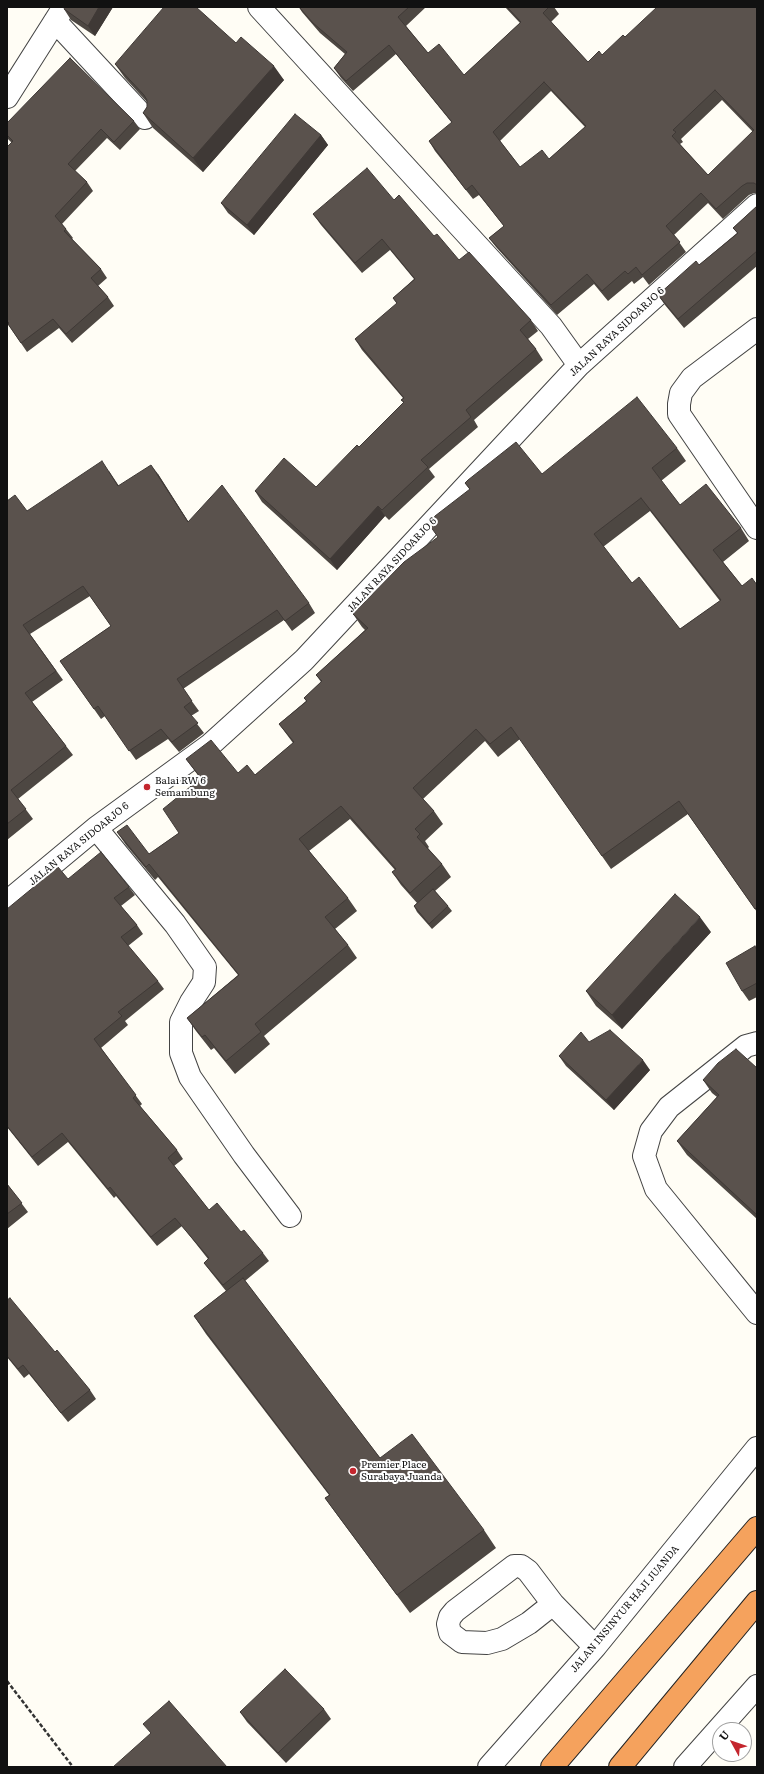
<!DOCTYPE html>
<style>
body{margin:0}
#map{position:relative;width:764px;height:1774px;overflow:hidden;background:#fffdf5;font-family:Literata,serif}
canvas{display:block}
.frame{position:absolute;inset:0;border:8px solid #111;pointer-events:none}
.north{position:absolute;left:712px;top:1722px;width:40px;height:40px;box-sizing:border-box;background:#fff;border:1px solid #a0a0a0;border-radius:50%;rotate:310deg;font-size:11px;font-weight:700;line-height:16px;text-align:center;color:#111}
.north::after{content:'';display:block;margin:auto;width:14px;height:18px;background:#c4262e;clip-path:polygon(50% 0,100% 100%,50% 72%,0 100%)}
</style>
<div id="map">
<canvas width="764" height="1774"></canvas>
<div class="frame"></div>
<div class="north">U</div>
</div>
<script>
const ctx = document.querySelector('canvas').getContext('2d');
ctx.lineJoin = 'round';
function poly(rows) {
  const path = new Path2D();
  for (const r of rows) {
    path.moveTo(r[0], r[1]);
    for (let i = 2; i < r.length; i += 2) path.lineTo(r[i], r[i + 1]);
  }
  return path;
}
function strokePath(path, color, width, dash) {
  ctx.strokeStyle = color;
  ctx.lineWidth = width;
  ctx.lineCap = dash ? 'butt' : 'round';
  ctx.setLineDash(dash || []);
  ctx.stroke(path);
}
function fillPath(path, color) {
  ctx.fillStyle = color;
  ctx.fill(path, 'evenodd');
}
function label(font, color, halo, rows, align = 'center') {
  ctx.font = font + ' Literata,serif';
  ctx.lineWidth = 4;
  ctx.setLineDash([]);
  ctx.textBaseline = 'middle';
  ctx.strokeStyle = halo;
  ctx.fillStyle = color;
  for (const [text, x, y, turn = 0] of rows) {
    ctx.save();
    ctx.translate(x, y);
    ctx.rotate((+turn || 0) * Math.PI / 180);
    ctx.textAlign = isNaN(turn) ? turn : align;
    if (halo) ctx.strokeText(text, 0, 0);
    ctx.fillText(text, 0, 0);
    ctx.restore();
  }
}
const minor = poly([
 [259,7,551,326,579,365],
 [55,21,145,118],
 [7,97,64,7],
 [757,329,692,378,681,393,679,404,679,414,757,528],
 [96,828,175,924,205,967,204,982,191,1002,181,1022,181,1053,190,1077,244,1155,290,1216],
 [7,902,96,828,210,745,304,660,579,365,757,205],
 [757,1043,746,1046,669,1107,651,1131,644,1156,656,1189,757,1313],
 [553,1604,529,1623,502,1639,487,1643,462,1642,450,1633,448,1624,450,1617,455,1611,514,1566,521,1566,528,1571,553,1604,595,1647],
 [489,1767,595,1647,757,1448],
 [685,1767,757,1686]
]);
const highway = poly([
 [552,1767,757,1528],
 [620,1767,757,1602]
]);
strokePath(minor, '#444', 24);
strokePath(highway, '#222', 24);
strokePath(poly([
 [7,1681,73,1767]
]), '#333', 2.5, [4, 2]);
strokePath(minor, '#fff', 22);
strokePath(highway, '#f5a25d', 22);
fillPath(poly([
 [113,7,95,36,71,20,64,9],
 [299,7,426,7,406,26,428,53,464,75,520,23,505,7,554,7,559,14,551,22,588,62,602,55,625,37,757,7,757,193,754,193,749,195,723,219,708,203,674,235,686,252,649,285,643,277,634,284,632,281,608,301,594,284,557,315,496,247,489,238,504,226,479,195,473,199,435,151,429,141,452,123,396,54,353,91,341,78,334,68,345,54,320,33,302,12],
 [551,91,585,127,549,159,520,167,500,141],
 [722,100,753,132,708,175,680,144,683,142,681,139],
 [236,43,284,80,203,172,153,128,143,113,147,107,147,102,125,78,115,64],
 [134,121,140,129,120,150,107,138,75,171,87,182,93,191,62,224,66,229,73,238,72,239,101,269,107,278,98,286,108,297,114,306,72,343,59,328,27,352,8,324,9,324,7,322,7,147,12,143,7,138,7,123],
 [321,135,328,145,254,235,228,213,221,203],
 [394,200,459,260,531,320,538,331,528,339,536,349,543,360,474,420,478,427,429,469,435,477,389,520,385,516,337,570,262,502,255,491,316,487,359,447,404,403,401,400,403,398,362,350,355,339,397,304,393,298,414,279,390,250,362,273,321,225,313,214],
 [757,206,757,266,684,328,665,305,658,295,699,265,737,233,733,228],
 [677,448,686,461,661,481,680,505,741,528,749,541,723,562,742,586,757,585,757,912,688,814,611,869,520,739,498,757,485,741,423,799,434,811,443,824,425,841,429,847,428,848,442,864,451,877,435,891,448,906,452,911,432,929,417,912,414,906,417,903,401,885,392,872,395,870,350,819,309,851,348,898,357,911,335,929,348,945,357,958,264,1036,270,1044,235,1074,214,1048,211,1050,196,1031,187,1018,238,975,158,877,155,880,126,845,117,832,149,854,179,833,200,778,186,759,238,773,255,775,293,743,279,724,306,701,304,698,321,682,316,675,365,630,362,627,353,614,438,537,470,490,465,483,542,474],
 [650,511,720,601,680,629,632,583,603,547],
 [109,471,119,486,158,474,188,521,309,603,315,613,292,631,284,620,183,689,199,711,191,716,204,733,179,752,168,739,136,760,105,716,101,719,60,661,111,626,90,596,30,634,63,680,32,702,73,755,18,799,33,819,7,840,7,501,27,511],
 [68,879,129,887,135,895,121,906,137,925,143,934,128,946,158,981,164,989,125,1021,128,1025,101,1048,142,1104,140,1106,177,1150,183,1159,174,1166,209,1210,241,1232,263,1253,269,1261,245,1281,380,1458,484,1530,496,1548,410,1613,338,1516,325,1498,329,1495,206,1334,194,1316,226,1291,210,1271,204,1263,208,1259,182,1226,157,1246,116,1196,114,1198,68,1142,38,1166,7,1127,7,909],
 [711,932,622,1029,596,1006,586,991],
 [757,949,757,997,749,1001,742,991],
 [589,1042,650,1070,614,1110,566,1066,559,1056],
 [757,1068,757,1219,687,1155,677,1141,717,1097,712,1093,703,1080],
 [7,1184,28,1212,7,1229],
 [7,1300,90,1390,96,1399,68,1422,29,1374,24,1378,7,1357],
 [324,1709,331,1719,286,1763,247,1722,240,1712]
]), '#4d4742');
fillPath(poly([
 [99,7,113,7,95,36,88,26],
 [274,66,284,80,203,172,193,158],
 [321,135,328,145,254,235,247,225],
 [151,465,158,474,194,531,188,522],
 [378,506,385,516,337,570,330,559],
 [700,917,711,932,622,1029,612,1015],
 [643,1060,650,1070,614,1110,606,1100]
]), '#3f3936');
const building = poly([
 [65,7,99,7,88,26,64,9,65,7],
 [164,7,196,7,236,43,241,37,274,66,193,158,143,113,147,107,147,100,144,95,115,64,164,7],
 [299,7,409,7,398,17,428,53,439,44,464,75,521,22,507,7,549,7,543,13,588,62,599,51,602,55,623,35,625,37,657,7,757,7,757,185,754,183,747,183,742,186,716,209,701,193,666,226,680,242,642,275,636,267,628,274,625,271,602,291,587,274,551,305,489,238,504,226,472,185,466,190,429,141,452,122,389,45,346,81,334,68,347,52,313,23,299,7],
 [544,82,586,126,549,159,542,150,520,167,493,132,544,82],
 [715,90,754,130,708,175,672,136,676,132,673,130,715,90],
 [70,58,134,121,114,142,101,129,68,164,87,182,55,216,66,229,64,231,101,269,91,278,108,297,66,334,53,319,21,343,8,324,9,323,7,321,7,147,13,141,7,135,7,123,70,58],
 [295,114,321,135,247,225,221,203,295,114],
 [367,168,394,200,399,195,434,236,437,234,459,260,469,252,531,320,520,330,536,349,466,410,471,417,421,460,428,467,382,510,378,506,330,559,255,491,284,458,316,487,357,445,359,447,404,402,401,400,404,398,355,339,397,303,393,298,415,279,382,239,355,263,313,214,367,168],
 [757,206,757,251,678,319,658,295,696,261,699,265,738,233,733,228,757,206],
 [637,397,677,448,652,468,680,505,706,484,741,528,713,550,742,586,752,578,757,585,757,907,755,909,679,801,602,856,511,727,490,744,476,729,413,788,434,811,415,829,420,834,417,837,442,864,410,893,392,872,396,869,341,806,299,839,348,898,325,917,348,945,255,1024,261,1032,226,1061,205,1035,202,1037,187,1018,239,975,149,864,146,867,117,832,127,825,149,854,179,833,163,809,201,778,186,759,211,740,238,773,247,765,255,775,294,742,279,724,307,701,304,698,322,681,316,675,368,628,353,614,404,562,438,537,428,523,435,516,470,489,465,483,468,480,516,442,542,474,637,397],
 [641,498,721,600,680,629,639,577,632,583,594,534,641,498],
 [102,461,118,486,151,465,188,522,222,485,309,603,285,621,277,610,177,679,192,701,184,707,198,723,172,742,161,729,129,751,98,706,94,709,60,661,111,626,83,586,23,625,56,671,25,693,66,746,11,790,26,809,7,824,7,501,15,495,27,511,102,461],
 [101,852,129,887,114,898,137,925,121,937,158,981,118,1012,122,1016,94,1039,136,1095,133,1098,177,1150,168,1158,209,1210,217,1203,241,1232,244,1230,263,1253,223,1285,204,1263,209,1258,175,1218,151,1237,110,1187,108,1189,62,1133,32,1157,7,1126,7,909,58,867,68,879,101,852],
 [433,889,448,906,429,924,414,906,433,889],
 [675,894,700,917,612,1015,586,991,675,894],
 [755,946,757,950,757,983,742,991,726,963,755,946],
 [610,1030,643,1060,606,1100,559,1056,581,1032,589,1042,610,1030],
 [736,1049,757,1068,757,1215,677,1141,719,1095,703,1080,718,1063,736,1049],
 [7,1184,22,1203,7,1214,7,1184],
 [243,1278,380,1458,412,1434,484,1530,397,1595,325,1498,330,1495,194,1316,243,1278],
 [10,1298,55,1352,57,1350,90,1390,61,1413,23,1365,18,1369,7,1356,7,1300,10,1298],
 [285,1669,324,1709,278,1753,240,1712,285,1669],
 [169,1701,227,1767,113,1767,151,1733,143,1724,169,1701]
]);
fillPath(building, '#5a524d');
strokePath(building, '#3f3936', 1);
for (const [x, y, r, color] of [
 [147,787,4,"#c4262e"],
 [353,1471,4,"#c4262e"]
]) {
  const dot = new Path2D();
  dot.arc(x, y, r, 0, 2 * Math.PI);
  ctx.fillStyle = color;
  ctx.fill(dot);
  strokePath(dot, '#fff', 1.5);
}
label('10px', '#111', '#fff', [
 ["JALAN RAYA SIDOARJO 6",617,332,-43],
 ["JALAN RAYA SIDOARJO 6",392,565,-47],
 ["JALAN RAYA SIDOARJO 6",79,844,-39],
 ["JALAN INSINYUR HAJI JUANDA",625,1609,-50]
]);
label('10px', '#111', '#fff', [
 ["Balai RW 6",155,781],
 ["Semambung",155,793],
 ["Premier Place",361,1465],
 ["Surabaya Juanda",361,1477]
], 'left');
</script>
